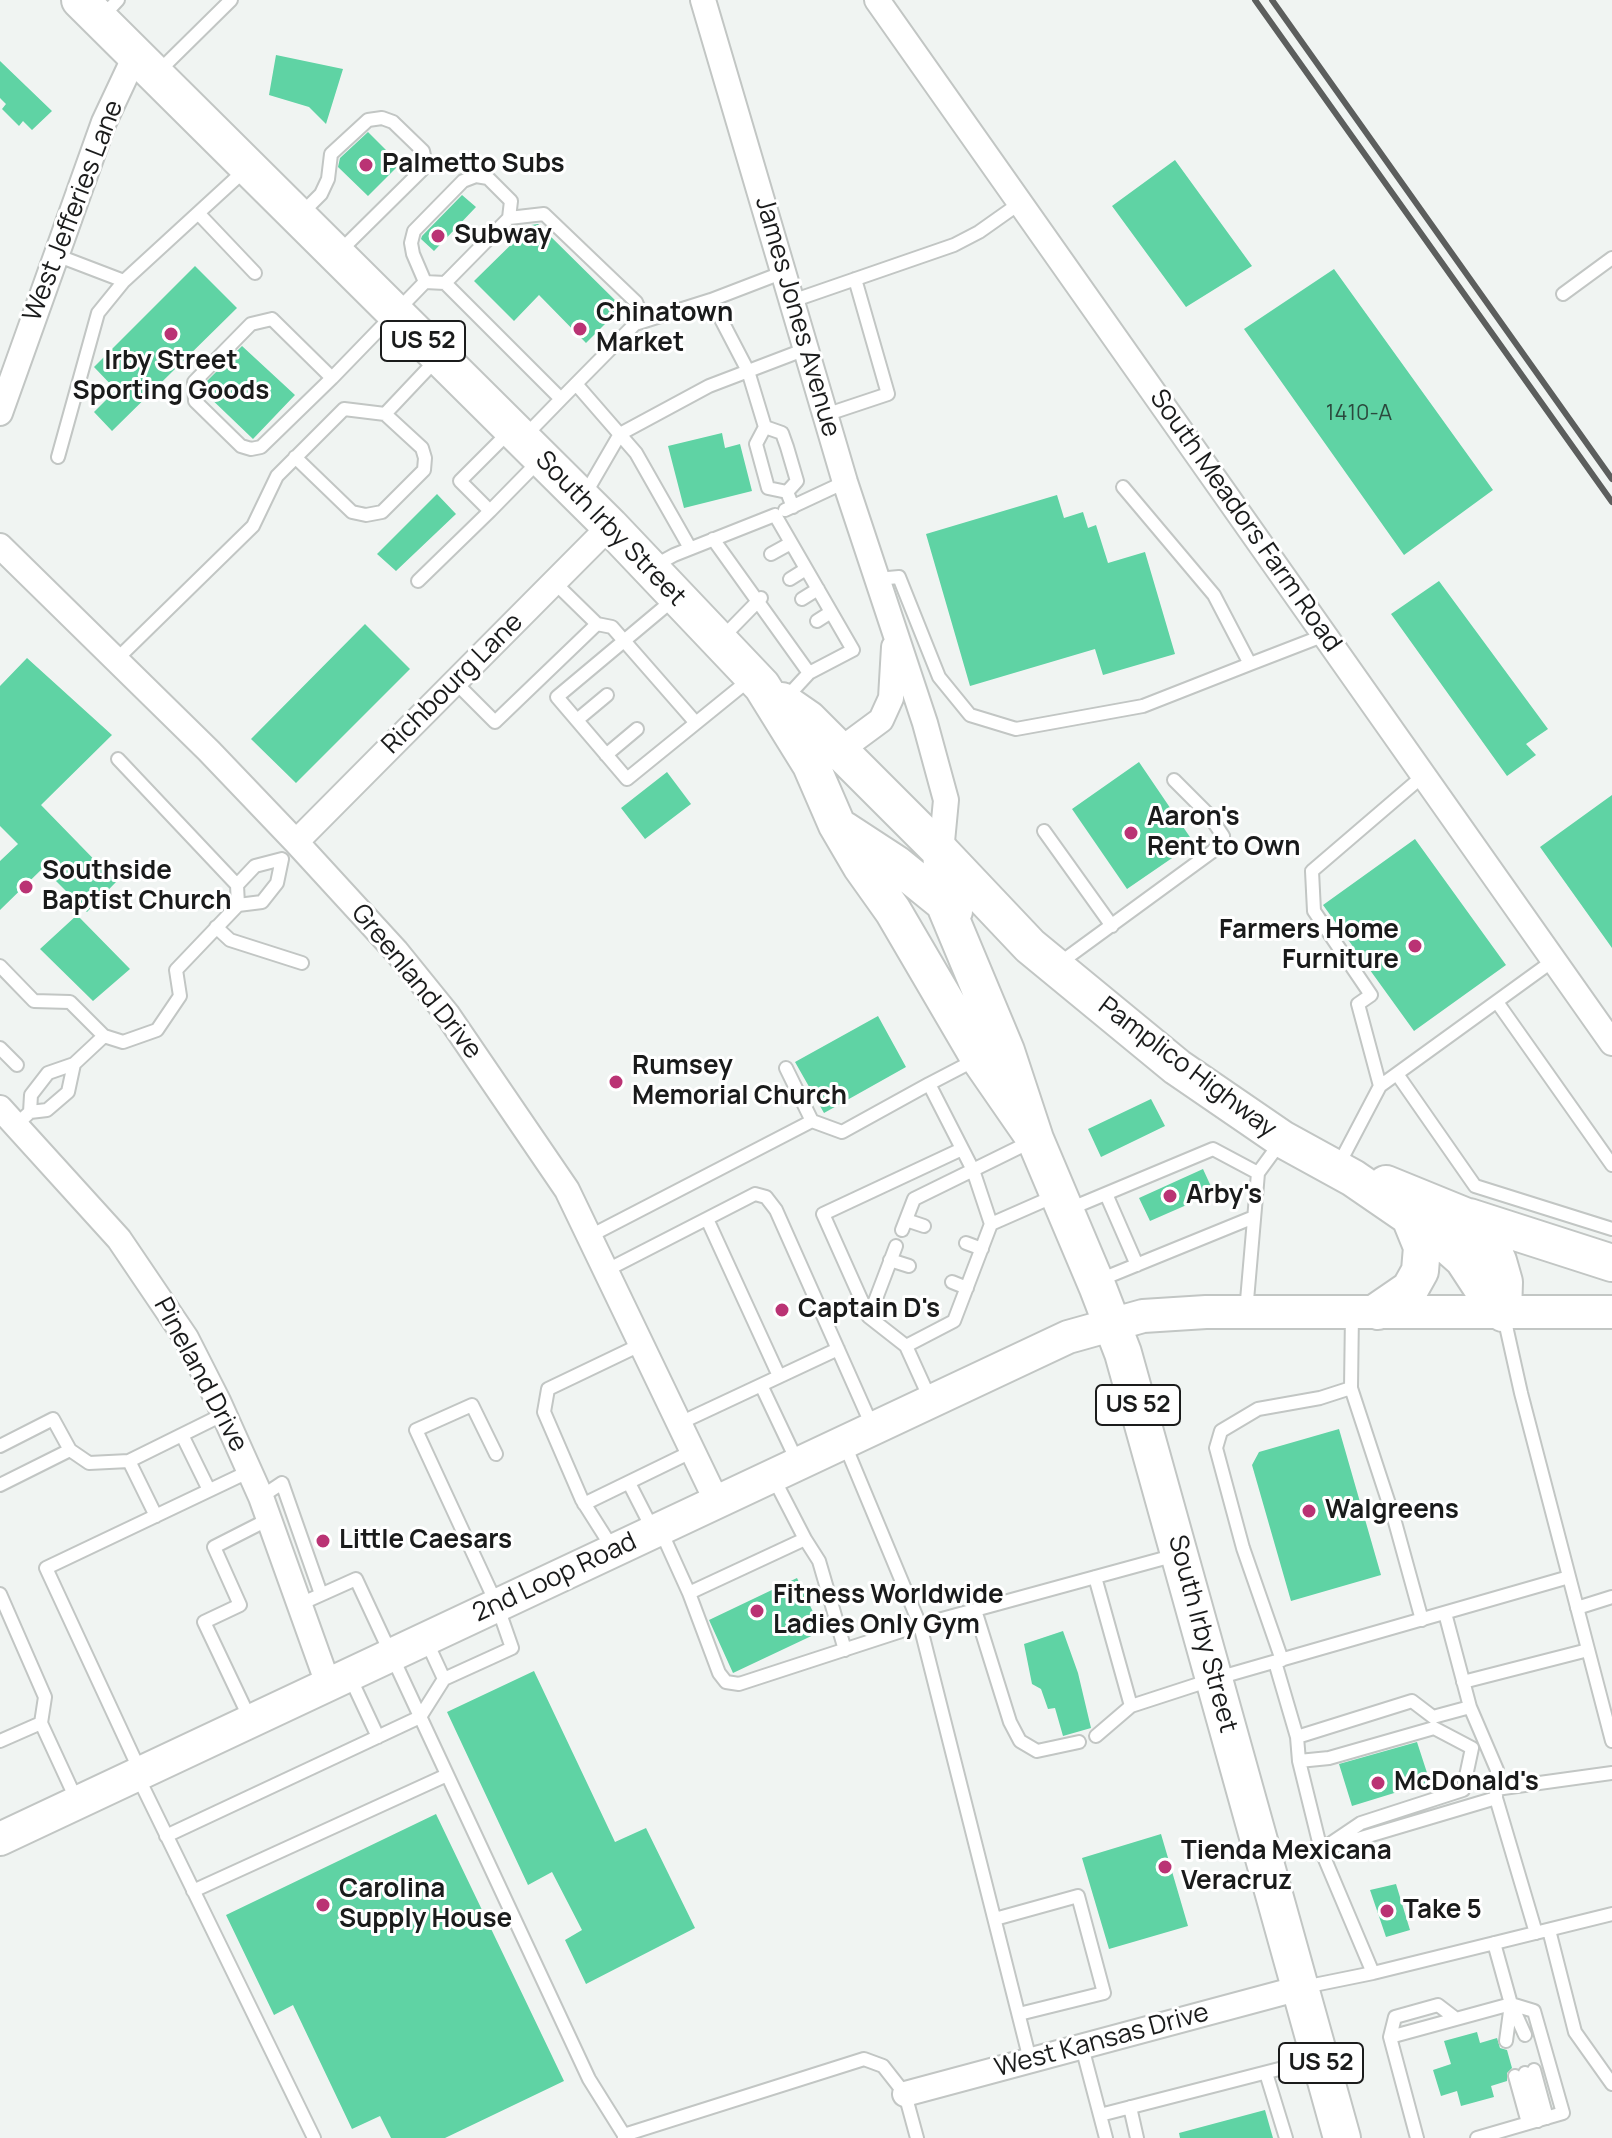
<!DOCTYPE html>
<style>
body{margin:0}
canvas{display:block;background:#f0f4f2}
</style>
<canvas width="1612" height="2138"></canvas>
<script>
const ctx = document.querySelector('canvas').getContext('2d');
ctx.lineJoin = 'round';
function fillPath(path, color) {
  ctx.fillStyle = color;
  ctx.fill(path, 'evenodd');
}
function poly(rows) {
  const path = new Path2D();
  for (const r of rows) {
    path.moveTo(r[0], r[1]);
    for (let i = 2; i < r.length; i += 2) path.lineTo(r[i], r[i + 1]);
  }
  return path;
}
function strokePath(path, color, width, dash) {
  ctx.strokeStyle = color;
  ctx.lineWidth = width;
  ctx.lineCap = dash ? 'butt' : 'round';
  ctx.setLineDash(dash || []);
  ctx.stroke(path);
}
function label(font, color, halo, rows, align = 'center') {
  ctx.font = font + ' Manrope,sans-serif';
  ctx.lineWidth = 6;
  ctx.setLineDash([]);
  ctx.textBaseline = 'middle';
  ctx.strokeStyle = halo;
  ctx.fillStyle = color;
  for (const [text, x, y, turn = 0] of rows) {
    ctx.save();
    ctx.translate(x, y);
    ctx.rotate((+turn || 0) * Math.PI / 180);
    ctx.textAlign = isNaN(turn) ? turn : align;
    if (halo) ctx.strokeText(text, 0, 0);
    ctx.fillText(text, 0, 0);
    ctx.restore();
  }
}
fillPath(poly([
 [276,55,343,69,326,124,309,107,269,95],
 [0,61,52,111,32,130,23,121,19,126,2,109,6,104,0,98],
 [368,132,400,164,368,196,338,167,340,158],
 [1175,160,1252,266,1186,307,1112,206],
 [462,195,476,207,434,251,421,239,422,236],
 [538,224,622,307,586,343,539,295,514,321,474,281,531,225],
 [195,266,237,308,112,431,94,412,116,390,94,367],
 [1334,269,1493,490,1404,555,1244,329],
 [242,346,295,395,253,439,204,392,203,385],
 [722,433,725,448,740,444,752,491,684,508,668,446],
 [437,494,456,514,396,571,377,554],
 [1057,495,1064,518,1083,512,1088,528,1096,525,1108,563,1145,552,1175,654,1103,675,1095,649,970,686,926,534],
 [1439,581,1548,729,1526,744,1536,755,1507,776,1391,614],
 [365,624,410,669,296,783,251,739],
 [27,658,112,735,41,805,116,882,87,912,43,868,0,910,0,861,18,844,0,826,0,686],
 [1139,762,1194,843,1127,889,1072,809],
 [667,772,691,804,645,839,621,808],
 [1612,795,1612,948,1540,847],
 [1415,839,1506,965,1414,1031,1323,905],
 [77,915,130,969,93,1001,40,949],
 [878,1016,906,1067,824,1113,795,1062],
 [1151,1099,1165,1126,1101,1157,1088,1129],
 [1203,1169,1214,1193,1150,1221,1139,1198],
 [1339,1429,1381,1575,1291,1601,1252,1465,1259,1452],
 [797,1578,822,1631,733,1673,709,1620],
 [1063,1631,1078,1673,1091,1728,1063,1736,1055,1708,1048,1709,1041,1689,1032,1684,1024,1644],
 [534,1671,615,1842,646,1828,695,1928,586,1984,565,1940,582,1930,552,1872,528,1885,447,1712],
 [1417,1742,1430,1782,1352,1806,1339,1764],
 [436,1814,564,2081,445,2138,391,2138,380,2116,352,2129,293,2005,274,2015,226,1915],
 [1161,1834,1188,1926,1109,1949,1082,1858],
 [1396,1884,1410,1930,1386,1937,1370,1890],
 [1477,2032,1480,2043,1497,2038,1500,2048,1507,2050,1512,2068,1507,2073,1507,2081,1491,2086,1494,2097,1461,2106,1457,2091,1441,2096,1433,2070,1451,2064,1444,2041],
 [1265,2110,1273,2138,1180,2138,1179,2133]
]), '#5fd3a4');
const service = poly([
 [101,18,118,0],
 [157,73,231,0],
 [198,213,255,273],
 [300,215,321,194,328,179,331,154,368,120,382,118,393,122,423,151,425,160,423,169,339,252],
 [509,218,544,214,636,302,640,312,635,324,561,399],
 [56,255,124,281,245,170],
 [784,272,711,300,748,371,765,427,756,444,768,488,787,492],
 [445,283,561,399,524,437],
 [1563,294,1612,258],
 [792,301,954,245,979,232,1020,203],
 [272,319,332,378,261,447,251,449,241,446,195,401,194,382,251,324,272,319],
 [635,324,711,300],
 [332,378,425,282,445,283,509,218,511,201,488,178,476,176,463,181,414,231,411,243,413,254,425,282],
 [576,384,636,453,690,548],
 [825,415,888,394,855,279],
 [765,427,782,433,787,447,797,481,787,492,793,507],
 [510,431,460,481,490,511,539,461],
 [58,457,98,313,124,281],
 [295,457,352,512,366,515,382,512,424,470,425,458,422,448,385,414],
 [584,496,620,434,709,386,806,349],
 [785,510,845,482],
 [713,539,809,673],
 [771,554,791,543],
 [654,566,674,555,775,515,853,650,809,673,785,699],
 [790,579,806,569],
 [877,579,899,577,939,677,970,715,1016,729,1143,706,1250,664,1214,595,1123,487],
 [418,581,490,511],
 [554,582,597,624,612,627,696,723],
 [674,599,557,697,627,779,749,680],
 [802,599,818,589],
 [817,621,831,612],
 [721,639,761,598],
 [116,660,253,526,277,476,344,409,385,414,436,360],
 [1250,664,1325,635],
 [455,682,495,722,597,624],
 [577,720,607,695],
 [606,755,637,729],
 [118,759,237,885],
 [1044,831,1112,926],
 [216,927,230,940,302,963],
 [1057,965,1213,851,1223,836,1209,815,1174,780],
 [0,966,34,1001,70,1002,104,1036,123,1042,157,1030,180,996,176,970,238,905,262,902,277,883,282,859,255,866,237,885,238,905],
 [1497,1002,1612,1165],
 [0,1048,17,1065],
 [74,1064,104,1036],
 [1397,1074,1475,1186,1612,1229],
 [1380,1086,1358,1004,1371,995,1314,911,1312,871,1424,775],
 [812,1121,842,1132,929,1084],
 [16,1125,30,1112,47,1110,68,1092,74,1064,48,1073,31,1095,30,1112],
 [1338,1166,1380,1086,1554,960],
 [1106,1194,1137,1265],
 [1067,1210,1213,1149,1258,1173],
 [707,1219,779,1376],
 [906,1220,924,1226],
 [991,1224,1057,1195],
 [902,1230,914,1199,1032,1141],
 [590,1236,812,1121,786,1068],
 [966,1243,982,1249],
 [896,1246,869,1317,906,1346,931,1401],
 [890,1260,909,1266],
 [607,1270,755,1194,766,1197,776,1210,873,1428],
 [1097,1281,1254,1217],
 [952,1282,967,1288],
 [1246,1312,1258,1173,1280,1143],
 [869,1317,823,1214,962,1149],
 [1504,1317,1521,1393,1612,1741],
 [906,1346,954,1321,991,1224,973,1170,929,1084,977,1059],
 [761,1385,797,1461],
 [1351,1388,1395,1522,1422,1620],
 [680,1423,838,1349],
 [182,1435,209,1490],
 [845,1445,920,1625,1030,2060],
 [0,1446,53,1419,70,1450,89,1463,129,1461],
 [629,1483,653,1530],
 [0,1485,70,1450],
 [261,1497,282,1483,321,1594],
 [584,1504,693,1451],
 [156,1516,129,1461,224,1414],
 [660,1529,689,1593,805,1539,774,1479],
 [805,1539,819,1561,845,1650],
 [613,1549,582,1500,544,1412,548,1389,642,1344],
 [1095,1577,1131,1706],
 [689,1593,719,1673,726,1682,739,1684,920,1625,1176,1555],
 [0,1594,45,1697,41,1723,77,1801],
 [298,1605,356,1579,589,2079,624,2135],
 [1577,1608,1612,1597],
 [975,1610,1010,1722,1020,1741,1037,1751,1079,1742],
 [1445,1613,1470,1707,1497,1770,1496,1798,1536,1933],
 [425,1638,444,1679],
 [1282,1660,1243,1548,1216,1448,1221,1431,1258,1409,1320,1398,1351,1388,1352,1313],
 [1275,1662,1297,1737,1412,1701,1433,1717,1470,1707],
 [349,1675,378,1737],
 [1463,1682,1588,1650],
 [251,1721,204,1622,240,1605,214,1547,269,1519],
 [1096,1736,1131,1706,1214,1679,1569,1577],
 [1297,1737,1299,1761,1321,1850,1496,1798],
 [0,1741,41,1723],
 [1299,1761,1329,1758,1434,1728,1472,1748,1463,1790,1361,1823,1321,1850,1373,1973],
 [141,1773,46,1568,250,1471],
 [138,1777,314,2138],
 [1496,1789,1612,1773],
 [166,1836,420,1717,444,1679,512,1648,497,1605,416,1430,472,1405,496,1454],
 [193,1891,447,1775],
 [995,1919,1078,1896,1104,1993,1019,2014],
 [1549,1930,1575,2032,1612,2084],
 [1304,1987,1373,1973,1612,1914],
 [1512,2006,1525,2035],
 [1390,2037,1395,2017,1438,2005,1455,2018],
 [1506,2041,1511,2004],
 [1082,2047,1106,2138],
 [1534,2070,1547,2118],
 [1266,2073,1286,2138],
 [1525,2073,1538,2121],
 [1515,2076,1528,2123],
 [1130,2107,1137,2138],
 [1100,2115,1318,2059],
 [624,2138,624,2135,864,2059,883,2066,905,2094,917,2138],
 [1417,2138,1390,2037,1511,2004,1494,1943],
 [1477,2138,1563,2113,1534,2011,1511,2004]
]);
const minor = poly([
 [703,0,845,482,925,723,946,800,941,852],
 [877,0,1612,1043],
 [0,413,104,122,135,56],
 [0,546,209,751,296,842,396,951,447,1014,567,1190,717,1502],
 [839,751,881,720,891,698,894,647],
 [296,842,610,526],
 [0,1108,119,1239,186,1338,218,1401,261,1497,328,1684],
 [905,2094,1300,1988]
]);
const secondary = poly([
 [0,1839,1068,1337,1143,1316,1206,1312,1612,1312]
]);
const primary = poly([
 [80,0,610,526,762,686,811,765,837,825,861,866,893,911,979,1058,1035,1139],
 [782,701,808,719,941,852,1030,946,1177,1067,1282,1139,1353,1178,1436,1235,1463,1259,1482,1288,1503,1313],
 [844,830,896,864,954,911],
 [941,852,945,905,1006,1051,1035,1139,1098,1288,1123,1353,1342,2138],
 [1386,1184,1467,1217,1487,1238,1498,1261,1504,1282,1503,1313],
 [1469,1217,1612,1263],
 [1378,1311,1410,1289,1420,1271,1422,1247,1411,1220]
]);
strokePath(service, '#c2c6c4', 16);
strokePath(minor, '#c2c6c4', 28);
strokePath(secondary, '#c2c6c4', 36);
strokePath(primary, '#c2c6c4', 40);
strokePath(service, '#fff', 12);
strokePath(minor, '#fff', 24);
strokePath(secondary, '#fff', 32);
strokePath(primary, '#fff', 36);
strokePath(poly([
 [1255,0,1612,502],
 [1272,0,1612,479]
]), '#5c5e5d', 6);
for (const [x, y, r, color] of [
 [366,165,8,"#ba3374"],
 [438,236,8,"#ba3374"],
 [580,329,8,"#ba3374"],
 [171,334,8,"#ba3374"],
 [1131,833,8,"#ba3374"],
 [26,887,8,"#ba3374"],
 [1415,946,8,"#ba3374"],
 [616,1082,8,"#ba3374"],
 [1170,1196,8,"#ba3374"],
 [782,1310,8,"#ba3374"],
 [1309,1511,8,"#ba3374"],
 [323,1541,8,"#ba3374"],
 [757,1611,8,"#ba3374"],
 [1378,1783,8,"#ba3374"],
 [1165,1867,8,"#ba3374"],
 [323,1905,8,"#ba3374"],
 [1387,1911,8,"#ba3374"]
]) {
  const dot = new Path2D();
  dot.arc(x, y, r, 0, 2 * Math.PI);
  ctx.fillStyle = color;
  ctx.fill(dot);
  strokePath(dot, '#fff', 3);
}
label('22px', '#2b493d', null, [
 ["1410-A",1359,414]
]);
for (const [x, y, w] of [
 [423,341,84],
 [1138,1405,84],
 [1321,2063,84]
]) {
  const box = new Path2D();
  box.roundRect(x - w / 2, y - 20, w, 40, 6);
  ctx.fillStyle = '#fff';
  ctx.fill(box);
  strokePath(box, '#1a1b1b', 2);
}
label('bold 24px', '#1a1b1b', null, [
 ["US 52",423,341],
 ["US 52",1138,1405],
 ["US 52",1321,2063]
]);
label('bold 26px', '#1a1b1b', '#fff', [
 ["Palmetto Subs",382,165],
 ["Subway",454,236],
 ["Chinatown",596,314],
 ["Market",596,344],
 ["Irby Street",171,362,"center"],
 ["Sporting Goods",171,392,"center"],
 ["Aaron's",1147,818],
 ["Rent to Own",1147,848],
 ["Southside",42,872],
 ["Baptist Church",42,902],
 ["Farmers Home",1399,931,"right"],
 ["Furniture",1399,961,"right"],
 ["Rumsey",632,1067],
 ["Memorial Church",632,1097],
 ["Arby's",1186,1196],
 ["Captain D's",798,1310],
 ["Walgreens",1325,1511],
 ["Little Caesars",339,1541],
 ["Fitness Worldwide",773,1596],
 ["Ladies Only Gym",773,1626],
 ["McDonald's",1394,1783],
 ["Tienda Mexicana",1181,1852],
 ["Veracruz",1181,1882],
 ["Carolina",339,1890],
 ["Supply House",339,1920],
 ["Take 5",1403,1911]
], 'left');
label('26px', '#1a1b1b', '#fff', [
 ["West Jefferies Lane",74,211,-69],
 ["James Jones Avenue",797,317,74],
 ["South Meadors Farm Road",1245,521,55],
 ["South Irby Street",610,529,46],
 ["Richbourg Lane",453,684,-45],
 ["Greenland Drive",416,982,51],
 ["Pamplico Highway",1187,1068,37],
 ["Pineland Drive",200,1375,62],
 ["2nd Loop Road",555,1578,-25],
 ["South Irby Street",1202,1634,75],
 ["West Kansas Drive",1102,2041,-15]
]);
</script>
